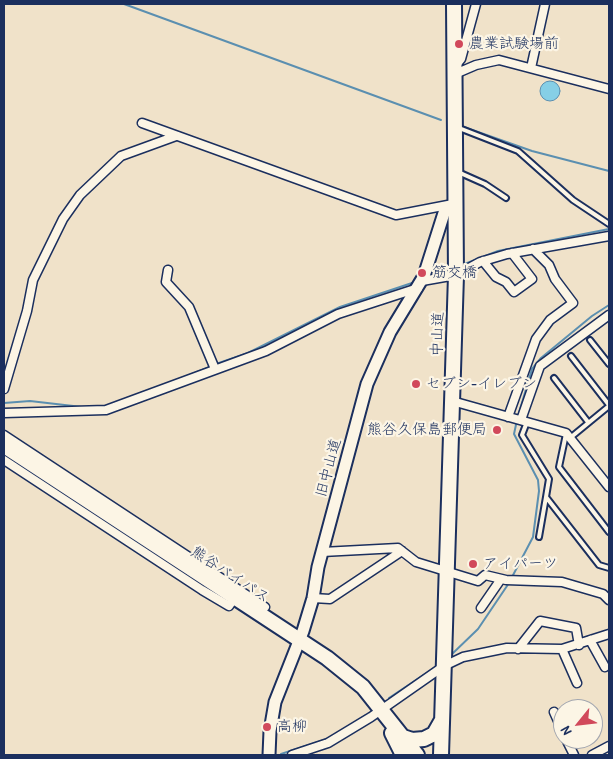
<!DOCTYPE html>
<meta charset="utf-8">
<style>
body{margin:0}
#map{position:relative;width:613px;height:759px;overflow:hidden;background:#f0e2c9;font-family:"Patrick Hand",sans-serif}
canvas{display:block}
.frame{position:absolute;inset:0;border:5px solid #1b2f5e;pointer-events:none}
.north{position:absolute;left:553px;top:699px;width:50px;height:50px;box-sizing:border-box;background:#fcf5e5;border:1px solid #a2a6af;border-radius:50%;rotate:241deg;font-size:14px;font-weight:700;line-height:20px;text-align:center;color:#1b2f5e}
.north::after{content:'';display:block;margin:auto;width:18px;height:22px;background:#d1495b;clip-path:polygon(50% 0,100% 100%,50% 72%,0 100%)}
</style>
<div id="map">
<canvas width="613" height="759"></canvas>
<div class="frame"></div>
<div class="north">N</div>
</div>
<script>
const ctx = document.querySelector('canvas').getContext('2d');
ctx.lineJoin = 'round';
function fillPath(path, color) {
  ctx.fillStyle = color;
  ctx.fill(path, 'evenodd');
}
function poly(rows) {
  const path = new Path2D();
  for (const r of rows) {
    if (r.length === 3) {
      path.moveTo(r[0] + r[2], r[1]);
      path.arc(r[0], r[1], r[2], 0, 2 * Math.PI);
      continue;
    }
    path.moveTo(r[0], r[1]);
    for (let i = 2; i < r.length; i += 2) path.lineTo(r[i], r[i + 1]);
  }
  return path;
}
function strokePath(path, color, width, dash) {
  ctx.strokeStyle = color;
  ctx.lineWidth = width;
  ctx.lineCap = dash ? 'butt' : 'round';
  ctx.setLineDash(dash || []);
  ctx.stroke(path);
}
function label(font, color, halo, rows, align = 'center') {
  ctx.font = font + ' "Patrick Hand","Klee One",sans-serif';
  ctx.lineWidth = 4.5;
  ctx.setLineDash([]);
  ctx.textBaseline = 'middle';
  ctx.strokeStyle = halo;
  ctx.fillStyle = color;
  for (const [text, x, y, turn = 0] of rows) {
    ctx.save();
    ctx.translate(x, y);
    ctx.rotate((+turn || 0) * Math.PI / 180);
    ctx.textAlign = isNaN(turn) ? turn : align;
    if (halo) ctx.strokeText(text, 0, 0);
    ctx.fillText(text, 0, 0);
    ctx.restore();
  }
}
const water = poly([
 [550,91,10]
]);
fillPath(water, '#86cfe6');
strokePath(water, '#5b8fb0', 1);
strokePath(poly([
 [124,4,441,120],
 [461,126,532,151,609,171],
 [462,265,498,251,609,229],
 [441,274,450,270],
 [216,364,248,353,340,307,415,282],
 [172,382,212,366],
 [4,403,30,401,82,407],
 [518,416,532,369,541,358,592,316,609,305],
 [511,579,533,537,539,491,538,480,514,434,517,420],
 [450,656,478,629,509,583],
 [389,698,434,668],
 [355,722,366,715],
 [281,754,327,739,338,733]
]), '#5b8fb0', 2);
const lane = poly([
 [459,128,518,151,573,200,609,224],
 [458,172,485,184,506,198],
 [590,340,609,364],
 [571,356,609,405],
 [554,378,588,422],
 [527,422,522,435,549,479,546,497,599,565,609,568],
 [566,434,559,467,609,532],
 [570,438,609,406],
 [539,537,546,497]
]);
const street = poly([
 [456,65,461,59,476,4],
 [531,68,545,4],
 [455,74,476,65,499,60,609,89],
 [142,123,396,215,453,204],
 [483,261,496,277,506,282,514,292,532,279,512,253],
 [168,270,166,282,189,307,215,369],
 [422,281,456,275,480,262,507,254,609,236],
 [4,389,27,311,33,280,63,219,80,195,121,156,176,136],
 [452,401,566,433,609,487],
 [4,413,106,410,266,351,338,314,418,288],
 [508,417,536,339,550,320,573,303,555,279,549,265,533,249],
 [521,420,540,366,609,315],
 [4,435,265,607],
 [4,460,202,590,229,606,235,597],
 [322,552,398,548,416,562,478,581,485,575,506,580,562,582,603,594,609,600],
 [313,598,330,599,402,551],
 [481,608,501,579],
 [590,640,605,667],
 [518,649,540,621,576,628,579,645],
 [562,649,577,683],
 [554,712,563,732],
 [566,739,574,755],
 [292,755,328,743,371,717,444,666,463,657,507,648,562,649,609,634],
 [592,755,609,746]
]);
const secondary = poly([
 [269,755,270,731,275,702,303,631,313,598,318,567,367,384,390,332,424,276,444,213,455,203]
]);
const highway = poly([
 [4,446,327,658,363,687,417,755],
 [392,733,403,755],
 [403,737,412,740,424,739,434,734,442,720],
 [441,755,456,275,454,4]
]);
strokePath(lane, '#1b2f5e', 8);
strokePath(street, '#1b2f5e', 11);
strokePath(secondary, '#1b2f5e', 15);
strokePath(highway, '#1b2f5e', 18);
strokePath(lane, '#fcf5e5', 4);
strokePath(street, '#fcf5e5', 8);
strokePath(secondary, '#fcf5e5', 11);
strokePath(highway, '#fcf5e5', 14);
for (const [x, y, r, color] of [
 [459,44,5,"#d1495b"],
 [422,273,5,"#d1495b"],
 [416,384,5,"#d1495b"],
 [497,430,5,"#d1495b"],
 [473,564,5,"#d1495b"],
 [267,727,5,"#d1495b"]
]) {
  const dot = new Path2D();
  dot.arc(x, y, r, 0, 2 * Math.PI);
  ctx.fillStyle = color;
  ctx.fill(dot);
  strokePath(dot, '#fcf5e5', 2);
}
label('15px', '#1b2f5e', '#fcf5e5', [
 ["農業試験場前",469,44],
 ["筋交橋",432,273],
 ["セブン-イレブン",426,384],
 ["熊谷久保島郵便局",487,430,"right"],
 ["アイパーツ",483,564],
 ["高柳",277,727]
], 'left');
label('15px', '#1b2f5e', '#fcf5e5', [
 ["中山道",438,334,-88],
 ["旧中山道",329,468,-75],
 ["熊谷バイパス",230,575,33]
]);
</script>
